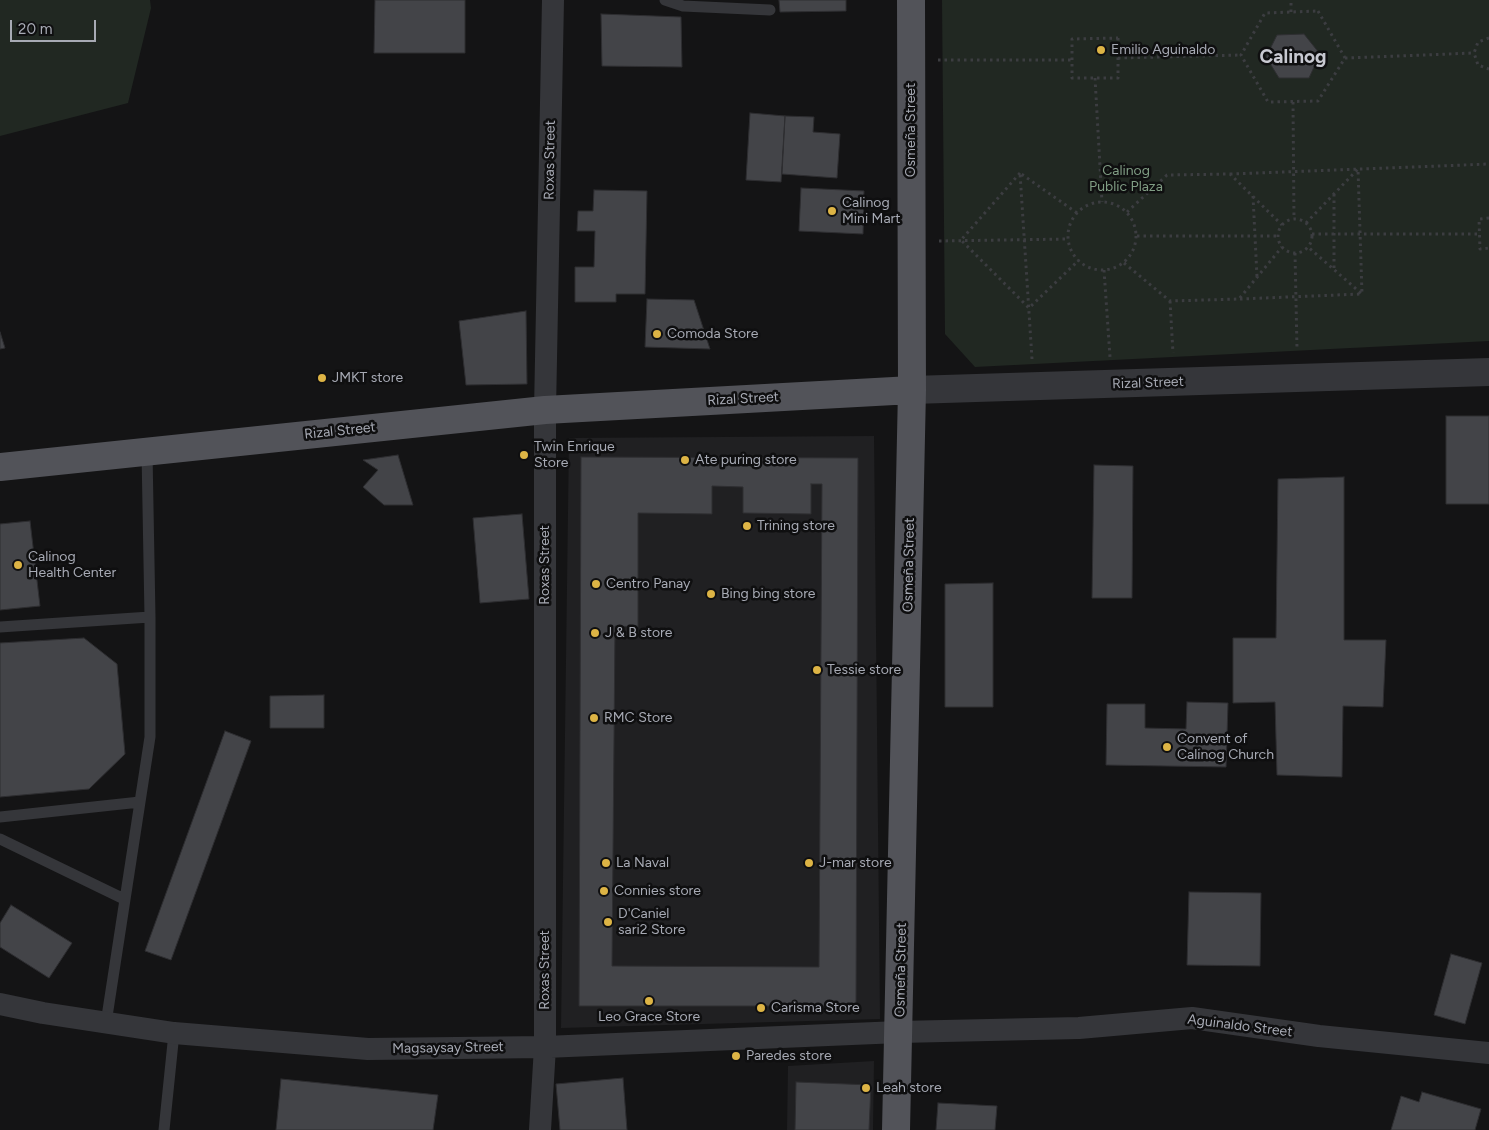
<!DOCTYPE html>
<meta charset="utf-8">
<style>
body{margin:0}
#map{position:relative;width:1489px;height:1130px;overflow:hidden;background:#141415;font-family:Figtree,sans-serif}
canvas{display:block}
.scale{position:absolute;left:10px;top:20px;width:86px;height:22px;box-sizing:border-box;border:2px solid #a7aab4;border-top:0;padding-left:6px;font-size:15px;line-height:18px;white-space:nowrap;color:#a7aab4;-webkit-text-stroke:4px #0f0f10;paint-order:stroke}
</style>
<div id="map">
<canvas width="1489" height="1130"></canvas>
<div class="scale">20 m</div>
</div>
<script>
const ctx = document.querySelector('canvas').getContext('2d');
ctx.lineJoin = 'round';
function fillPath(path, color) {
  ctx.fillStyle = color;
  ctx.fill(path, 'evenodd');
}
function poly(rows) {
  const path = new Path2D();
  for (const r of rows) {
    if (r.length === 3) {
      path.moveTo(r[0] + r[2], r[1]);
      path.arc(r[0], r[1], r[2], 0, 2 * Math.PI);
      continue;
    }
    path.moveTo(r[0], r[1]);
    for (let i = 2; i < r.length; i += 2) path.lineTo(r[i], r[i + 1]);
  }
  return path;
}
function strokePath(path, color, width, dash) {
  ctx.strokeStyle = color;
  ctx.lineWidth = width;
  ctx.lineCap = dash ? 'butt' : 'round';
  ctx.setLineDash(dash || []);
  ctx.stroke(path);
}
function label(font, color, halo, rows, align = 'center') {
  ctx.font = font + ' Figtree,sans-serif';
  ctx.lineWidth = 5;
  ctx.setLineDash([]);
  ctx.textBaseline = 'middle';
  ctx.strokeStyle = halo;
  ctx.fillStyle = color;
  for (const [text, x, y, turn = 0] of rows) {
    ctx.save();
    ctx.translate(x, y);
    ctx.rotate((+turn || 0) * Math.PI / 180);
    ctx.textAlign = isNaN(turn) ? turn : align;
    if (halo) ctx.strokeText(text, 0, 0);
    ctx.fillText(text, 0, 0);
    ctx.restore();
  }
}
fillPath(poly([
 [874,436,880,1019,561,1028,569,438],
 [874,1061,873,1130,787,1130,788,1066]
]), '#202022');
fillPath(poly([
 [0,0,150,0,151,8,128,103,0,136],
 [942,0,1489,0,1489,341,975,367,945,334]
]), '#212822');
const building = poly([
 [375,0,465,0,465,53,374,53,375,0],
 [779,0,846,0,846,11,780,12,779,0],
 [601,14,681,17,682,67,602,66,601,14],
 [1304,34,1320,54,1309,78,1279,78,1266,57,1277,35,1304,34],
 [750,113,785,116,781,182,746,180,750,113],
 [785,116,814,117,813,132,840,134,837,178,782,174,785,116],
 [801,188,864,191,863,234,799,231,801,188],
 [594,190,647,191,645,294,616,294,616,302,575,302,575,267,594,267,595,231,577,231,578,211,593,211,594,190],
 [647,299,694,300,710,349,645,347,647,299],
 [526,311,527,384,466,385,459,321,526,311],
 [0,332,5,348,0,349,0,332],
 [1446,416,1489,416,1489,504,1446,504,1446,416],
 [398,455,413,505,384,505,363,487,378,470,363,460,398,455],
 [581,457,858,458,856,1006,579,1006,581,457],
 [811,484,822,484,819,967,612,966,615,626,638,627,638,513,712,514,712,486,743,487,743,513,811,514,811,484],
 [1094,465,1133,466,1132,598,1092,598,1094,465],
 [1344,477,1344,640,1386,640,1383,707,1343,706,1342,777,1277,775,1275,702,1233,703,1233,638,1276,638,1278,479,1344,477],
 [522,514,529,599,480,603,473,518,522,514],
 [30,521,40,606,0,610,0,524,30,521],
 [993,583,993,707,945,707,945,584,993,583],
 [84,638,117,664,125,754,89,789,0,797,0,643,84,638],
 [324,695,324,728,270,728,270,696,324,695],
 [1187,702,1228,703,1226,767,1106,765,1107,704,1145,704,1145,728,1186,729,1187,702],
 [225,731,251,741,171,960,145,951,225,731],
 [1189,892,1261,893,1260,966,1187,965,1189,892],
 [11,905,72,943,49,978,0,947,0,923,11,905],
 [1451,954,1482,963,1465,1024,1434,1015,1451,954],
 [623,1078,627,1130,560,1130,556,1084,623,1078],
 [281,1079,438,1095,433,1130,276,1130,281,1079],
 [796,1082,871,1085,869,1130,795,1130,796,1082],
 [1422,1092,1481,1109,1475,1130,1391,1130,1401,1096,1419,1102,1422,1092],
 [938,1103,997,1106,995,1130,936,1130,938,1103]
]);
fillPath(building, '#434448');
strokePath(building, '#2e2e31', 1);
strokePath(poly([
 [1318,11,1345,58,1318,101,1268,102,1241,55,1265,13,1318,11],
 [1291,12,1291,0],
 [1118,38,1118,78,1072,78,1072,39,1118,38],
 [1489,38,1478,42,1474,53,1478,65,1489,69],
 [1118,58,1241,55],
 [1345,58,1474,53],
 [938,60,1072,60],
 [1095,78,1102,202],
 [1293,102,1294,219],
 [1020,173,961,240,1029,308,1079,260],
 [1230,174,1489,164],
 [1334,194,1334,269],
 [1253,196,1257,277],
 [1102,236,34],
 [1127,212,1167,175,1230,174,1282,225],
 [1489,218,1479,219,1480,249,1489,248],
 [1295,236,17],
 [1306,223,1358,169,1362,294,1308,247],
 [1312,234,1479,234],
 [1137,236,1278,236],
 [939,241,1068,239],
 [1295,253,1297,349],
 [1124,263,1170,301,1239,299,1282,247],
 [1104,270,1110,357],
 [1240,299,1361,294],
 [1170,301,1173,353],
 [1032,359,1020,173,1077,213]
]), '#3c3d41', 3, [2.5, 4]);
strokePath(poly([
 [665,0,683,6,770,10],
 [0,627,150,617],
 [0,817,140,802],
 [0,839,124,899],
 [106,1023,150,737,150,617,147,452],
 [164,1130,174,1033]
]), '#35363a', 11);
strokePath(poly([
 [0,1004,43,1013,174,1033,368,1049,545,1047,899,1032,1079,1028,1192,1018,1319,1036,1489,1053],
 [540,1130,545,1047,545,410,553,0]
]), '#35363a', 22);
strokePath(poly([
 [912,390,1489,372]
]), '#35363a', 28);
strokePath(poly([
 [0,467,545,410,912,390],
 [896,1130,912,390,911,0]
]), '#525359', 28);
for (const [x, y, r, color] of [
 [1101,50,5,"#ddb445"],
 [832,211,5,"#ddb445"],
 [657,334,5,"#ddb445"],
 [322,378,5,"#ddb445"],
 [524,455,5,"#ddb445"],
 [685,460,5,"#ddb445"],
 [747,526,5,"#ddb445"],
 [18,565,5,"#ddb445"],
 [596,584,5,"#ddb445"],
 [711,594,5,"#ddb445"],
 [595,633,5,"#ddb445"],
 [817,670,5,"#ddb445"],
 [594,718,5,"#ddb445"],
 [1167,747,5,"#ddb445"],
 [606,863,5,"#ddb445"],
 [809,863,5,"#ddb445"],
 [604,891,5,"#ddb445"],
 [608,922,5,"#ddb445"],
 [649,1001,5,"#ddb445"],
 [761,1008,5,"#ddb445"],
 [736,1056,5,"#ddb445"],
 [866,1088,5,"#ddb445"]
]) {
  const dot = new Path2D();
  dot.arc(x, y, r, 0, 2 * Math.PI);
  ctx.fillStyle = color;
  ctx.fill(dot);
  strokePath(dot, '#0f0f10', 2);
}
label('14px', '#a7aab4', '#0f0f10', [
 ["Emilio Aguinaldo",1111,50],
 ["Calinog",842,203],
 ["Mini Mart",842,219],
 ["Comoda Store",667,334],
 ["JMKT store",332,378],
 ["Twin Enrique",534,447],
 ["Store",534,463],
 ["Ate puring store",695,460],
 ["Trining store",757,526],
 ["Calinog",28,557],
 ["Health Center",28,573],
 ["Centro Panay",606,584],
 ["Bing bing store",721,594],
 ["J & B store",605,633],
 ["Tessie store",827,670],
 ["RMC Store",604,718],
 ["Convent of",1177,739],
 ["Calinog Church",1177,755],
 ["La Naval",616,863],
 ["J-mar store",819,863],
 ["Connies store",614,891],
 ["D'Caniel",618,914],
 ["sari2 Store",618,930],
 ["Carisma Store",771,1008],
 ["Leo Grace Store",649,1017,"center"],
 ["Paredes store",746,1056],
 ["Leah store",876,1088]
], 'left');
label('14px', '#a7aab4', '#0f0f10', [
 ["Osmeña Street",911,130,-90],
 ["Roxas Street",550,160,-89],
 ["Rizal Street",1148,383,-2],
 ["Rizal Street",743,399,-3],
 ["Rizal Street",340,431,-6],
 ["Roxas Street",545,565,-90],
 ["Osmeña Street",909,565,-89],
 ["Roxas Street",545,970,-90],
 ["Osmeña Street",901,970,-89],
 ["Aguinaldo Street",1240,1026,7],
 ["Magsaysay Street",448,1048,-1]
]);
label('14px', '#809d84', '#0f0f10', [
 ["Calinog",1126,171],
 ["Public Plaza",1126,187]
]);
label('bold 19px', '#c8c9d1', '#0f0f10', [
 ["Calinog",1293,57]
]);
</script>
